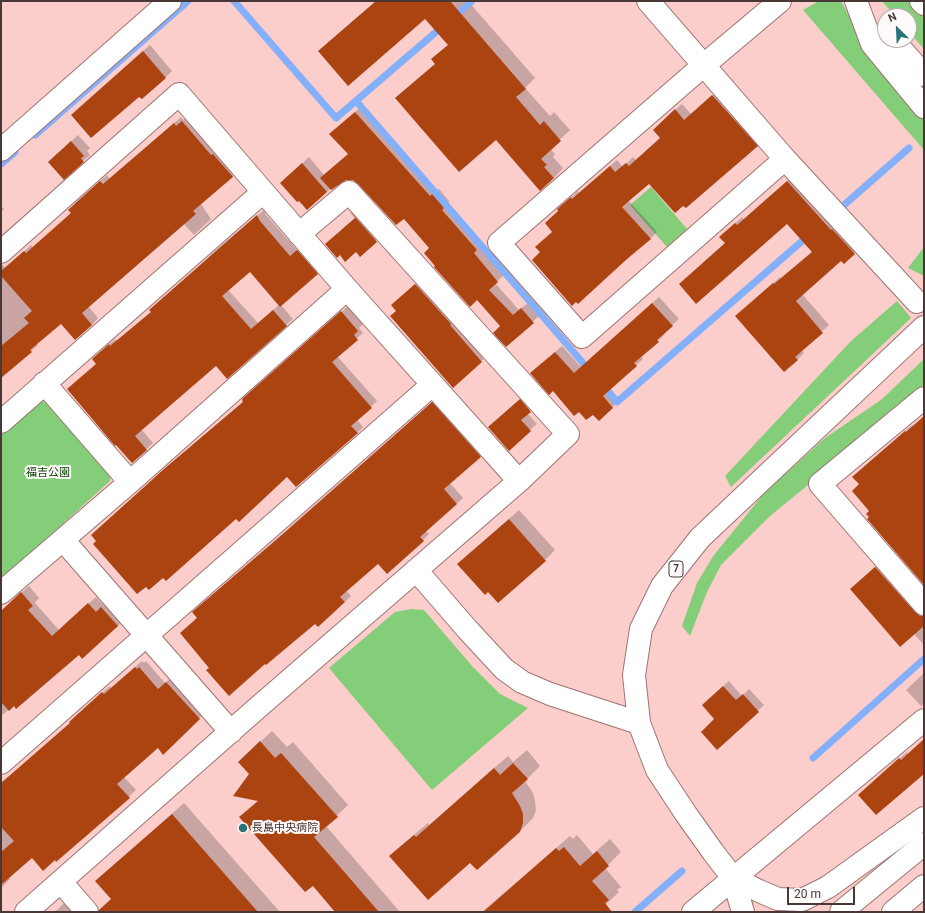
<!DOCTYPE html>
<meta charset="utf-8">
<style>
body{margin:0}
#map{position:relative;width:925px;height:913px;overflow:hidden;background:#fbcdcb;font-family:Roboto,sans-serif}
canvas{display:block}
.frame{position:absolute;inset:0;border:2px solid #493736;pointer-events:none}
.north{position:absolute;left:877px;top:8px;width:40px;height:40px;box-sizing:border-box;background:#fffafa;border:1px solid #b6acac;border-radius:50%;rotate:336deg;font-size:11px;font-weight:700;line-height:16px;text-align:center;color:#493736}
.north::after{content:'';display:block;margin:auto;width:14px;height:18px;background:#297378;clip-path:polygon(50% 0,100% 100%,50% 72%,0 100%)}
.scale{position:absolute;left:787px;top:887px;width:68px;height:18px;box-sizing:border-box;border:2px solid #493736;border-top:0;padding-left:5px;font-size:12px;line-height:14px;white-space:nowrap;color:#493736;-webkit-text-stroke:3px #fffafa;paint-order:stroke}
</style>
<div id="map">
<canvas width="925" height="913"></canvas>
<div class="frame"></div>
<div class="north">N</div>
<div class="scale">20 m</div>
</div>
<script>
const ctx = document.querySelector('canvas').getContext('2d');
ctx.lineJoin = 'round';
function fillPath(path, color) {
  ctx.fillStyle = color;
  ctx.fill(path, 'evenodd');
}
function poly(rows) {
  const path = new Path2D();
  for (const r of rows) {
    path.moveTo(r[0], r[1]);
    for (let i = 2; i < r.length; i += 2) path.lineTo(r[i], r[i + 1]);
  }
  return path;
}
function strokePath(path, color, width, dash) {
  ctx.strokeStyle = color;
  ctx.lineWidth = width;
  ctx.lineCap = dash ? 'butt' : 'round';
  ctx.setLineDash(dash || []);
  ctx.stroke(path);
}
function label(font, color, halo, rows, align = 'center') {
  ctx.font = font + ' Roboto,"Noto Sans JP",sans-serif';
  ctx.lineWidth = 4;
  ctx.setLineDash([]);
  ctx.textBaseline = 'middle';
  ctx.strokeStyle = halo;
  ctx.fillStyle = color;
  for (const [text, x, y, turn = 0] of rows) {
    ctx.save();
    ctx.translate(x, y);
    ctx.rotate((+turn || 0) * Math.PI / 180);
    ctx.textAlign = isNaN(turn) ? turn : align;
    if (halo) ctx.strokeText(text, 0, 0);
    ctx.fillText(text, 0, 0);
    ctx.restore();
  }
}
fillPath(poly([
 [819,1,841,1,867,49,924,118,924,150,803,10],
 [882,1,908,1,924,18,924,49,909,32,909,16,895,16],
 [651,187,688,230,667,247,630,205],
 [924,247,924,276,908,268],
 [897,301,911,318,731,487,725,476,851,341],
 [924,359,924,390,770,516,721,565,707,592,690,636,682,626,697,583,714,555,765,492,825,438,881,400],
 [38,401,49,402,111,472,110,481,1,580,1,434],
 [411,609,424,610,473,667,500,694,528,708,432,790,329,668,395,612]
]), '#84ce7a');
fillPath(poly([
 [376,1,468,1,535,78,525,88,550,116,554,112,570,130,550,149,555,154,553,157,563,168,554,178,496,138,406,89,436,63,432,59,449,44,425,18,319,51],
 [150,45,172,71,166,77,142,98,139,95,79,108],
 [719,90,763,139,757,146,649,182,628,200,657,232,650,239,541,252,553,231,559,211,565,203,578,191,579,193,617,160,623,167,633,157,636,160,661,138,661,123,682,104,691,114],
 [362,106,436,190,439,189,449,201,448,203,483,243,480,246,504,275,495,283,519,310,528,303,539,316,506,346,501,326,404,218,354,179,346,179,331,188,327,192,281,183,309,157,324,175,349,154,337,128],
 [189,116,239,170,201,204,211,219,194,235,184,224,88,306,98,318,92,325,61,322,36,343,38,345,31,351,1,367,1,266,3,265,5,268,31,245,33,247,72,213,75,203,107,175,110,179,181,117,183,120],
 [78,135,90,148,87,151,90,155,83,161,56,155],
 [794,175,861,246,844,262,841,259,802,294,829,325,801,350,804,353,797,360,743,310,780,277,781,278,813,251,787,222,726,243,720,237,742,217,744,220],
 [355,203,383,234,360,255,356,251,326,244,356,217,349,209],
 [1,206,4,209,1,212],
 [264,210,266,215,297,250,304,245,324,267,281,305,293,319,227,378,216,365,141,429,153,443,132,462,97,363,99,353,115,339,117,341,152,311,217,249],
 [250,271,279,305,258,323,228,290],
 [423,278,488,355,453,386,397,311,399,299],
 [659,297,679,319,664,333,665,334,658,341,641,356,643,359,609,389,619,401,599,420,538,367,562,346,581,367],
 [348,306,363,324,359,328,363,333,337,356,377,401,357,420,363,427,357,433,287,476,237,518,156,476,244,401,246,397],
 [527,393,537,404,527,413,537,424,530,430,496,421],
 [438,397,486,450,450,483,463,498,426,531,429,534,423,540,378,562,346,590,351,596,345,602,315,622,265,663,211,667,181,633,198,617,200,606],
 [924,417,924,583,870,517,870,511,860,484,860,471,912,425,913,426],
 [519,510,555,550,545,560,489,591,469,554],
 [883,560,924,606,924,645,914,634,851,589],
 [29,586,39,598,35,603,59,630,96,597,104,606,109,601,124,619,118,626,79,654,1,716,1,611],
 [142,661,144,663,146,661,165,683,173,676,206,711,163,754,158,747,124,777,136,790,86,836,55,859,32,857,9,877,10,879,1,888,1,784,71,722,77,715,110,686,111,688],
 [924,673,924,704,921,706,906,690],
 [729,681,742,696,749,689,764,705,717,748,716,719,709,699],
 [272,731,287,747,293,742,348,805,326,826,400,912,337,912,313,884,241,817,259,800,250,774,239,762],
 [924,740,924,772,859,795,907,752,908,754],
 [527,750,540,766,525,781,533,793,535,801,536,810,533,818,520,831,471,862,391,856,403,844,428,823,429,825,508,756,513,762],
 [184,803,280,912,100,912,112,899,96,881],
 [577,835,593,854,610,839,621,852,605,868,621,887,617,890,619,892,598,912,482,912,570,836,573,839],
 [75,893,93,912,55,912,63,904]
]), '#0003');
strokePath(poly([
 [234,1,336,118,443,26],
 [453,18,472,1],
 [356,101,590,371],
 [35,135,188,1],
 [1,164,15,152],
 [844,205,909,148],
 [603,385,617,402,808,236],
 [813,758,924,659],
 [635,912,682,871]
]), '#84affa', 7);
fillPath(poly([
 [376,1,450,1,526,89,516,97,540,125,544,121,561,141,541,159,547,165,544,167,554,178,540,191,496,140,459,172,395,98,435,64,431,59,448,45,425,19,348,86,318,51],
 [143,51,166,78,142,99,139,97,91,138,71,115],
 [712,95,758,146,686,208,683,206,675,213,649,184,622,207,651,239,627,259,578,304,576,302,572,306,532,260,540,252,535,247,552,232,545,223,558,211,557,209,571,197,572,199,610,166,615,172,626,163,629,166,660,138,653,130,675,109,684,120],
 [355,112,430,196,432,194,444,208,442,210,477,250,474,253,498,282,489,290,513,315,521,308,534,323,506,347,493,333,500,326,477,300,470,307,434,267,435,266,424,253,429,248,404,219,396,225,358,184,353,180,346,180,331,190,320,178,348,154,329,134],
 [182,121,211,155,213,154,233,177,193,211,196,214,82,313,92,325,75,340,61,324,30,350,32,352,1,378,1,346,29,323,24,318,32,311,1,276,1,271,24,251,26,253,71,213,68,210,100,181,103,184,174,123,176,126],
 [71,141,84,156,81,158,84,162,64,180,48,162],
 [302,163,327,192,307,210,299,201,297,202,280,183],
 [787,181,831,230,832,229,855,254,844,264,841,261,796,301,823,333,795,357,798,360,784,372,735,316,773,283,774,284,812,252,787,224,696,304,679,284,725,243,719,237,735,223,737,225],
 [348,209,377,242,360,257,356,252,345,262,340,255,337,258,325,244,355,218],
 [257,215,260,221,290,256,297,250,318,274,280,307,250,272,222,296,251,329,273,310,287,326,227,379,216,366,135,436,147,450,132,463,116,445,115,446,67,389,96,364,92,359,109,344,110,346,151,312,149,310],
 [415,284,451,324,450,325,482,362,453,388,390,316,396,311,391,305],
 [652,303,673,326,657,340,659,342,634,363,637,366,603,396,613,408,599,421,593,415,586,420,579,412,574,416,553,391,549,395,530,373,555,352,574,373],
 [341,311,358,331,354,335,358,340,332,362,372,408,351,426,358,433,296,487,287,477,239,522,236,519,166,581,163,578,149,590,146,587,137,594,93,544,96,541,91,535,164,469,243,402,242,400,243,398],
 [520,399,531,412,521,420,531,431,509,451,488,427],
 [432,402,481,457,444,489,457,504,420,537,424,541,387,574,378,564,340,597,345,602,318,627,315,624,266,665,265,664,229,696,206,670,209,668,180,633,197,618,192,612,283,534],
 [924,416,924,585,867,519,869,517,866,514,869,511,852,491,859,484,852,477,905,431,906,432],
 [509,519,546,561,498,603,488,592,485,595,457,564],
 [875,567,915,612,920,616,924,616,924,626,900,647,850,589],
 [21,592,33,606,28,610,52,636,88,603,96,612,101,607,118,626,82,659,79,655,16,709,14,706,9,711,1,702,1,611],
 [135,667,137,669,139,667,158,689,166,682,200,719,163,755,158,748,117,784,130,798,56,862,55,860,43,871,32,858,1,885,1,852,14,841,1,827,1,783,70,723,69,722,102,692,104,694],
 [723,686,736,700,743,694,759,712,717,750,701,732,714,719,702,705],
 [924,739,924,774,876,815,858,795,899,758,901,760],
 [260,741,275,758,281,753,338,817,314,837,379,912,335,912,313,886,305,892,239,817,258,801,233,796,249,774,238,762],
 [513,763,528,779,512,793,520,806,523,814,523,823,520,832,477,870,470,863,428,900,389,856,414,835,416,837,494,768,500,775],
 [172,814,258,912,99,912,99,910,111,899,95,881],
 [564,847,580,866,597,851,609,866,592,881,609,900,605,903,612,912,483,912,556,848,559,851]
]), '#ac4412');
const minor = poly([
 [648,1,785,159,917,302],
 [780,1,704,65,499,243,582,337,785,159],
 [921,1,924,4],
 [1,150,170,1],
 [299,234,349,192,568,434,519,481],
 [1,252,179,94,347,289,519,481,255,710,26,912],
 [44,383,130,482],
 [924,398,820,484,924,604],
 [1,422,263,192],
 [63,540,231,732],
 [416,570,467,629,504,669,522,682,550,694,639,723],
 [1,593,130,482,347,289],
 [1,763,432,385],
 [61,882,87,912],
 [693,912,924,720]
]);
const major = poly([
 [856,1,872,44,924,107],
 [893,40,924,75],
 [733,878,759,891,778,899,802,900,828,887,924,818],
 [743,912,733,878,713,852,686,814,657,770,639,723,634,675,641,629,662,586,700,538,924,327]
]);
const highway = poly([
 [841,912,924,844],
 [893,912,924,886]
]);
strokePath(minor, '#9d7372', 24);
strokePath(major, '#9d7372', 24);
strokePath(highway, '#9d7372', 24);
strokePath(minor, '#fff', 22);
strokePath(major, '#fff', 22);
strokePath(highway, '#fff', 22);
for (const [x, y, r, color] of [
 [243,828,5,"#297378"]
]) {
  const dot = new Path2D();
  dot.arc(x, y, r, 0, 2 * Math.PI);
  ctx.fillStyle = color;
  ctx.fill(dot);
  strokePath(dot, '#fffafa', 1.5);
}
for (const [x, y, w] of [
 [676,569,14]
]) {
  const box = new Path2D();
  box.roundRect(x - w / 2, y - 8, w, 16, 3);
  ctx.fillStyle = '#fffafa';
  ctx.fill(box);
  strokePath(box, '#493736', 1);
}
label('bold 10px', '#493736', null, [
 ["7",676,569]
]);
label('11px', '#0e4607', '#fffafa', [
 ["福吉公園",48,473]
]);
label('11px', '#493736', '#fffafa', [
 ["長島中央病院",252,828]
], 'left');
</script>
